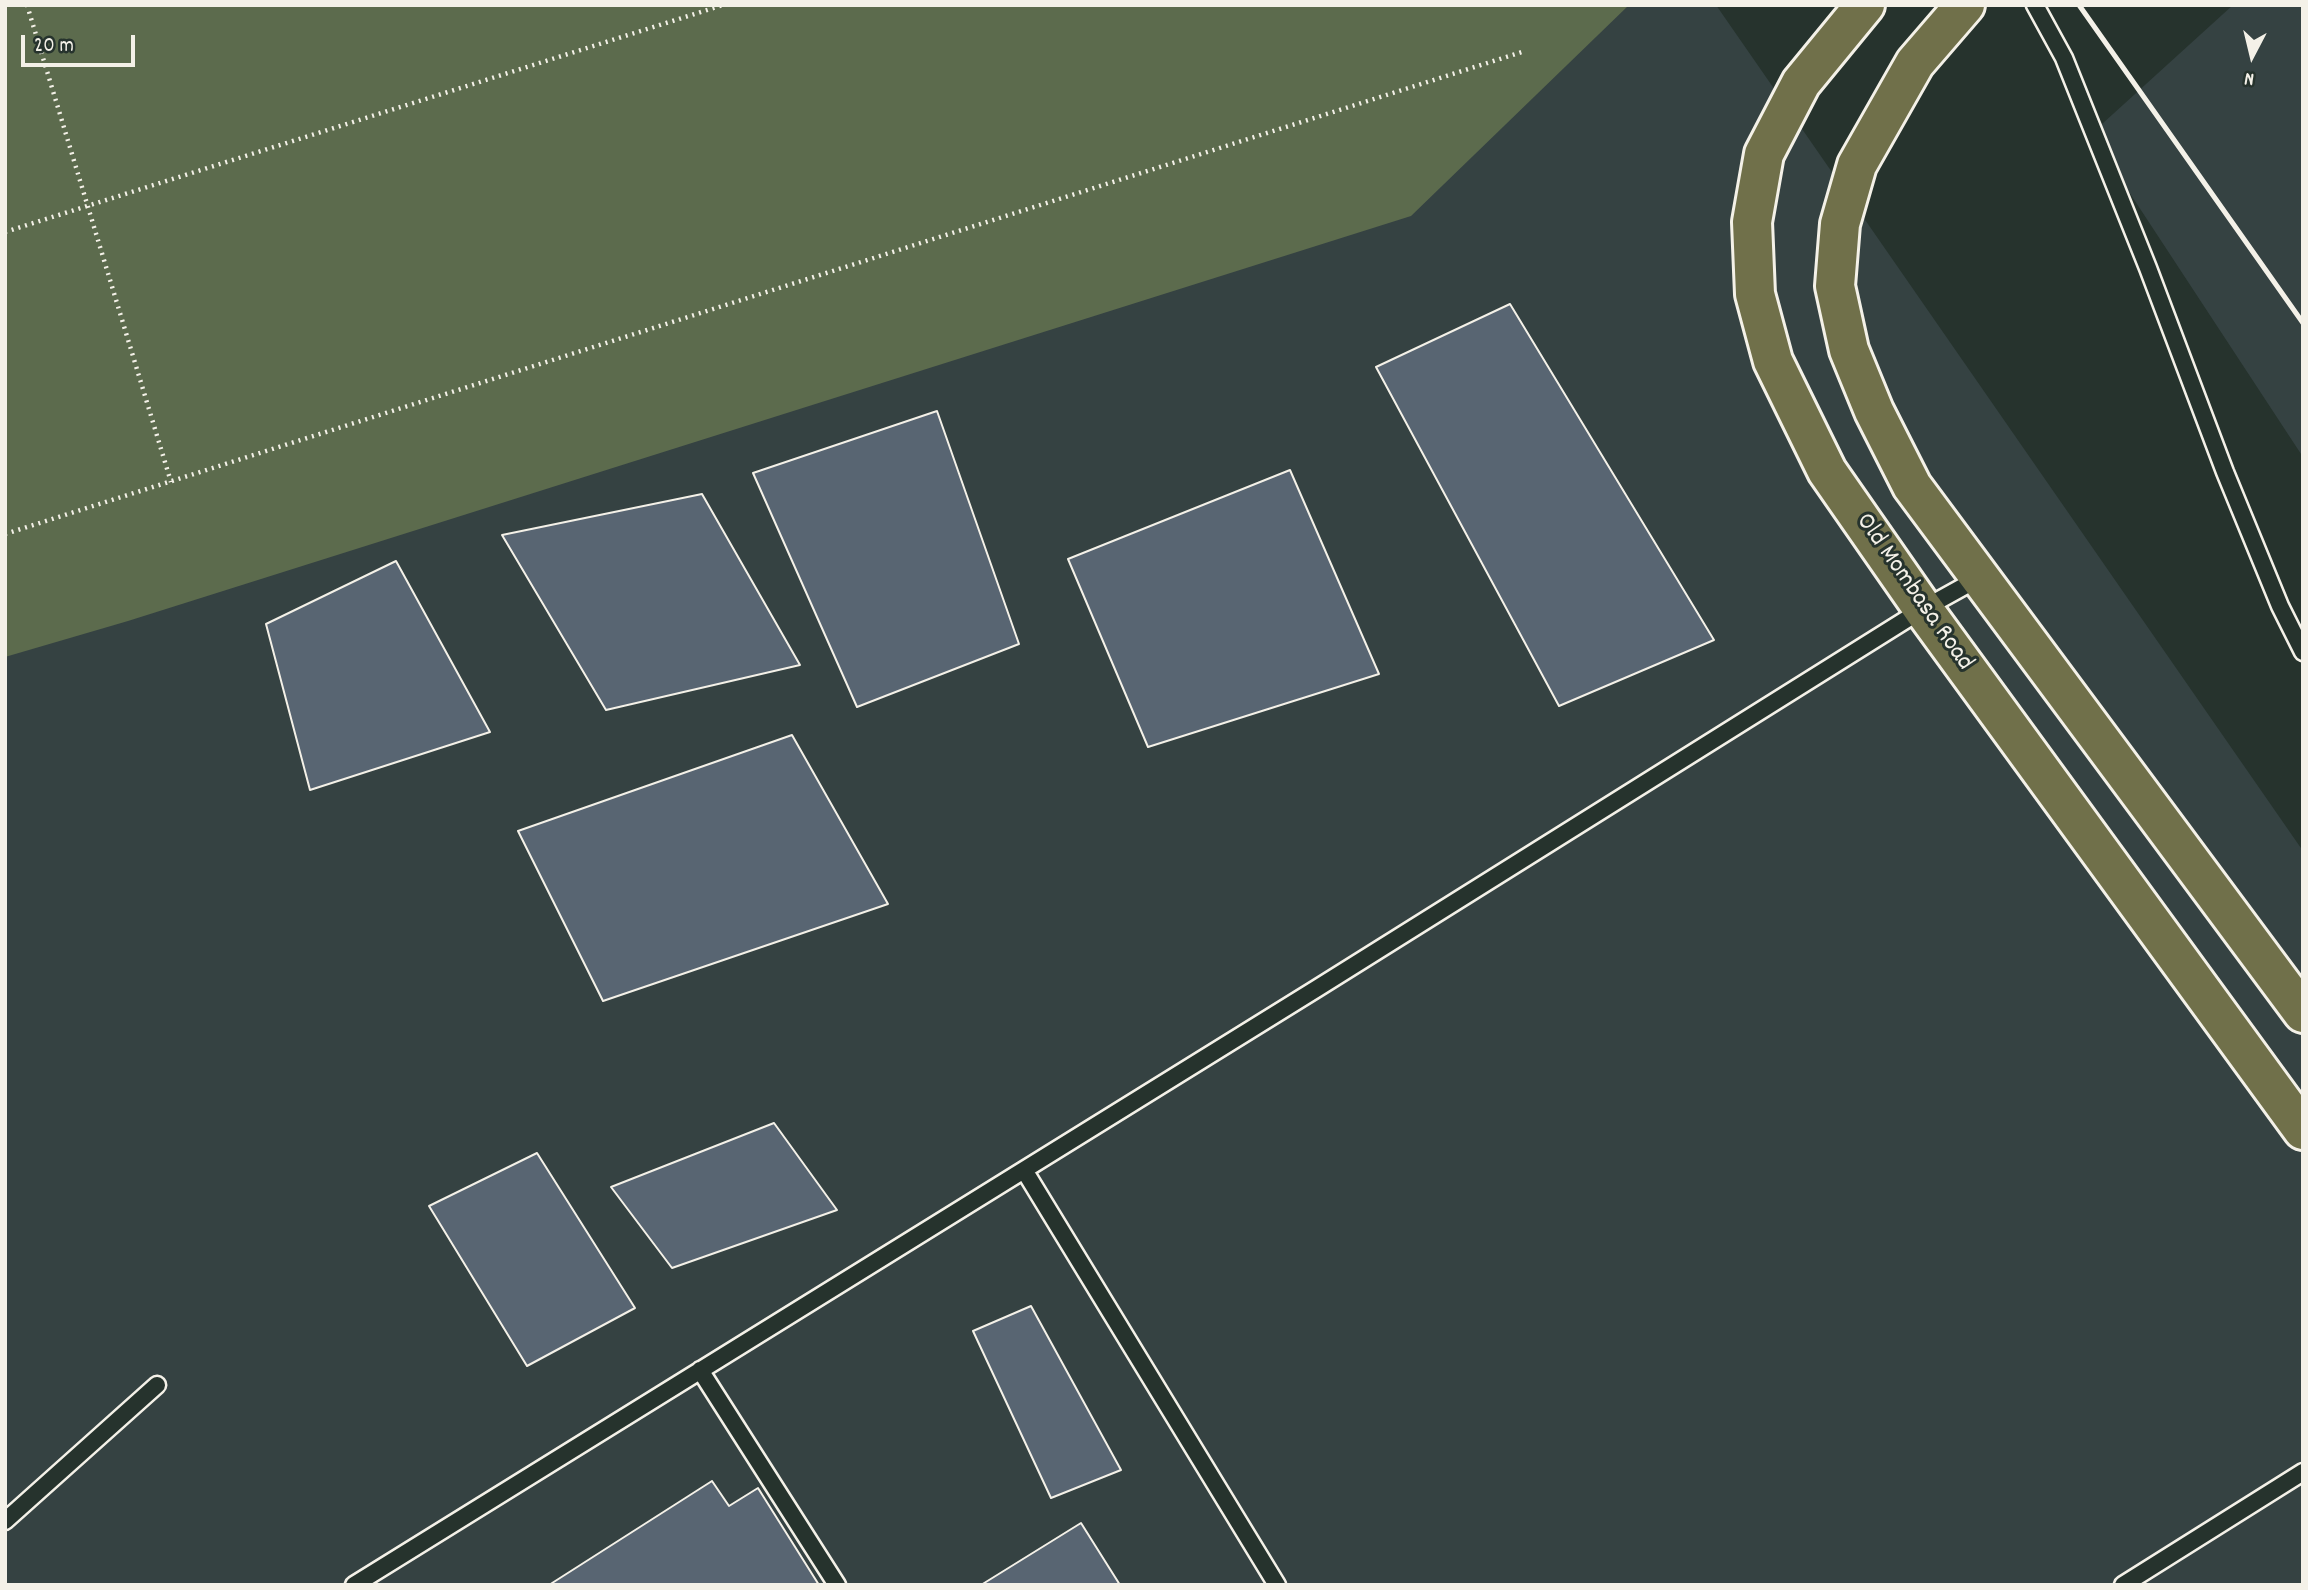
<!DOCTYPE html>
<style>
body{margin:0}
#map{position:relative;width:2308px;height:1590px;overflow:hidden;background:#26332d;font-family:Dekko,sans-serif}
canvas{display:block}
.frame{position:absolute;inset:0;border:7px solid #f4f1e8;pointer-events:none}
.north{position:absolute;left:2217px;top:21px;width:70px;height:70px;-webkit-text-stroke:5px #26332d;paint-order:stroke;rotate:187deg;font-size:19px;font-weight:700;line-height:28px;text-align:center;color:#f4f1e8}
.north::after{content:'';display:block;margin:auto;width:24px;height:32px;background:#f4f1e8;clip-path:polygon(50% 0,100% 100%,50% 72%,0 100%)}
.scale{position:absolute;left:21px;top:35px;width:114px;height:32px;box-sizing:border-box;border:4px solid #f4f1e8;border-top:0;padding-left:9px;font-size:21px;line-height:24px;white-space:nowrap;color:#f4f1e8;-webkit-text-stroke:5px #26332d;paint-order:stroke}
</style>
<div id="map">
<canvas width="2308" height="1590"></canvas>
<div class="frame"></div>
<div class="north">N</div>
<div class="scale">20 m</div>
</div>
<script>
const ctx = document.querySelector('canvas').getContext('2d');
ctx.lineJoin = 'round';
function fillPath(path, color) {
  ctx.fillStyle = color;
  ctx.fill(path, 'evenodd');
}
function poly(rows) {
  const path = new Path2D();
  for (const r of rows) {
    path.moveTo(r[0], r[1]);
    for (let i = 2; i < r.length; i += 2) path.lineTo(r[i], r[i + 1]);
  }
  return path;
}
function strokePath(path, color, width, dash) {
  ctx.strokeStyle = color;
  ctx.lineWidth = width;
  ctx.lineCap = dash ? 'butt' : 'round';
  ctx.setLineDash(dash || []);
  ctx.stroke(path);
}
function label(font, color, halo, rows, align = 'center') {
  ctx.font = font + ' Dekko,sans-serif';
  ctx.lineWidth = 6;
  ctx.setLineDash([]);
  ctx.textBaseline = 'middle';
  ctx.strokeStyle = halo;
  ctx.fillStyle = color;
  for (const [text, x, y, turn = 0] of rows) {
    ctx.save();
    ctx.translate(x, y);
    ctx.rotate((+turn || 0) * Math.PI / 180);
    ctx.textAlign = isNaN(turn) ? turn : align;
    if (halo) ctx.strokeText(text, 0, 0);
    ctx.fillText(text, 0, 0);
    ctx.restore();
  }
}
fillPath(poly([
 [5,5,1716,5,2303,851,2303,1585,5,1585],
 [2233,5,2303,5,2303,457,2091,134]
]), '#354242');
fillPath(poly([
 [5,5,1629,5,1411,216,128,621,5,657]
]), '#5c6b4d');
const building = poly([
 [1510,304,1714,640,1559,706,1376,367,1510,304],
 [937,411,1019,644,857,707,753,473,937,411],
 [1290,470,1379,674,1148,747,1068,559,1290,470],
 [702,494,800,665,606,710,502,535,702,494],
 [396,561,490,732,310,790,266,624,396,561],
 [792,735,888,904,603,1001,518,831,792,735],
 [774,1123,837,1210,672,1268,611,1187,774,1123],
 [537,1153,635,1308,527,1366,429,1206,537,1153],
 [1031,1306,1121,1470,1051,1498,973,1331,1031,1306],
 [712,1481,729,1506,758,1488,819,1585,549,1585,712,1481],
 [1081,1523,1120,1585,981,1585,1081,1523]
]);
fillPath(building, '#586572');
strokePath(building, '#f4f1e8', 2);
const service = poly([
 [2035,5,2064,58,2148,268,2225,472,2280,606,2303,652],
 [1024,1170,1277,1585],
 [700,1370,837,1585],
 [5,1521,157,1385],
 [354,1585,1316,989,1923,609,1979,578],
 [2123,1585,2303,1472]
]);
const primary = poly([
 [1865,5,1801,83,1764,154,1752,222,1755,294,1773,361,1827,471,1923,609,2303,1130],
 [1965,5,1915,63,1857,165,1840,224,1835,286,1849,350,1874,411,1912,486,2303,1013]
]);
strokePath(service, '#f4f1e8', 21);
strokePath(primary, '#f4f1e8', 44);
strokePath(poly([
 [27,5,171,482],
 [5,232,723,5],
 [5,534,1525,51]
]), '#f4f1e8', 4.5, [2, 5]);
strokePath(service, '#26332d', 16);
strokePath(primary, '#70704a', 38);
strokePath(poly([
 [2079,5,2303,323]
]), '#f4f1e8', 5);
label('26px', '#f4f1e8', '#26332d', [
 ["Old Mombasa Road",1913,593,55]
]);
</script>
